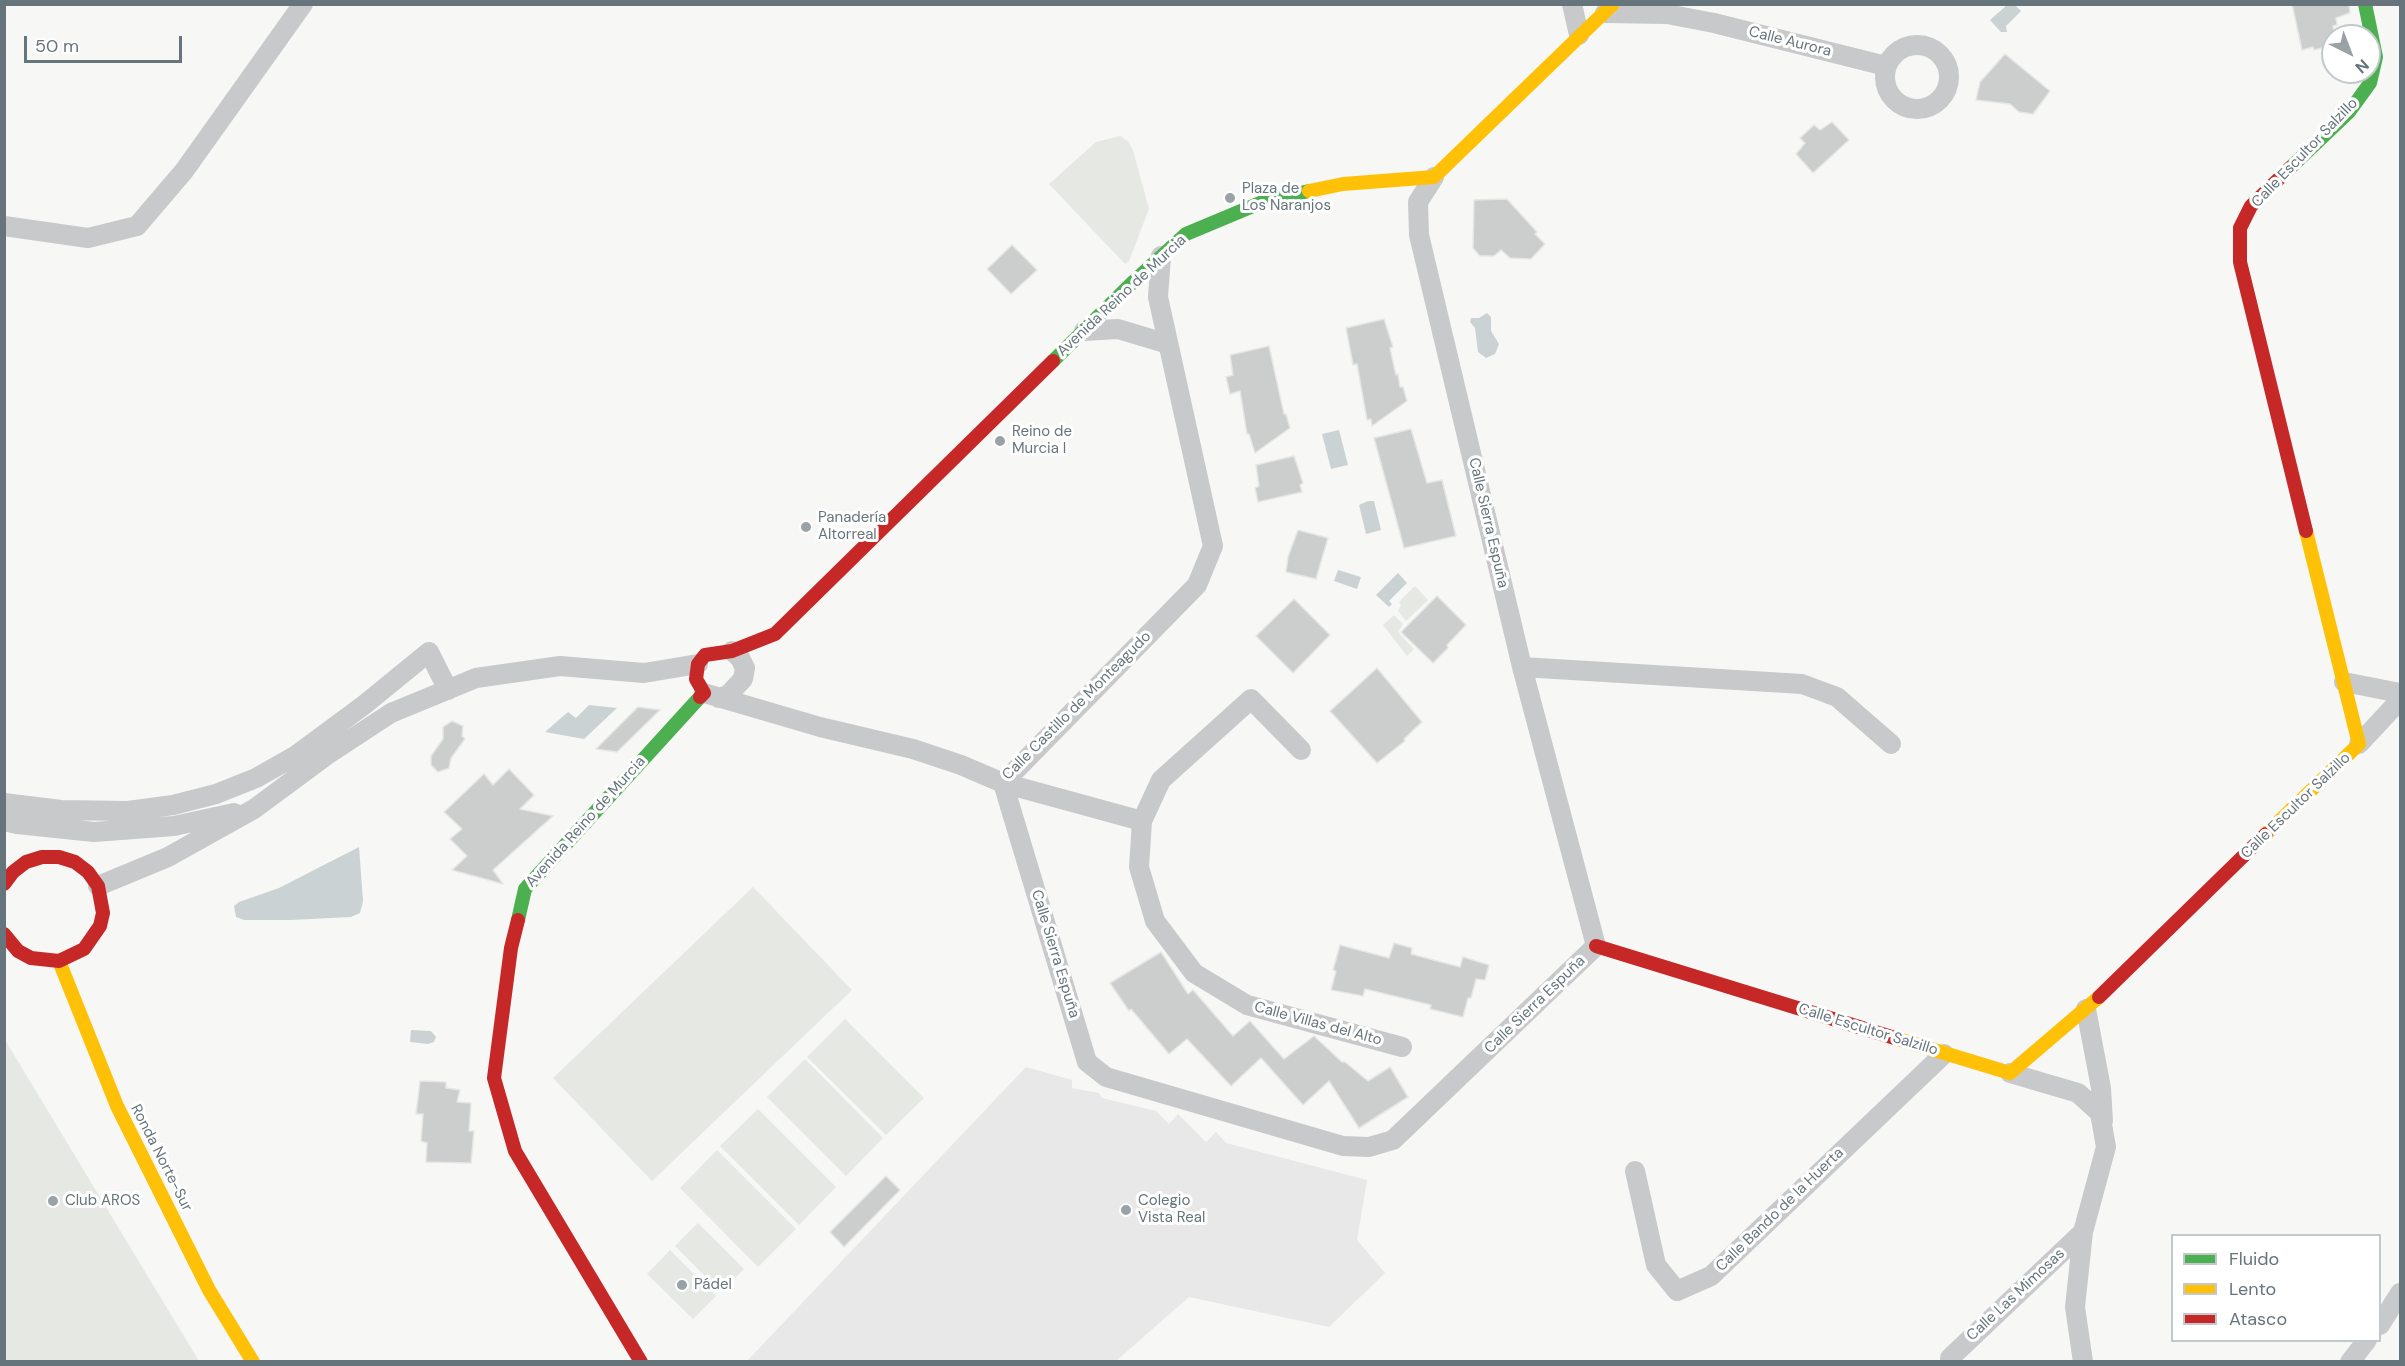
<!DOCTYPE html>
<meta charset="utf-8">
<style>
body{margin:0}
#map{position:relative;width:2405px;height:1366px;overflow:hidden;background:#f7f7f6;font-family:"DM Sans",sans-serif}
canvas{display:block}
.frame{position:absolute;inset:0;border:6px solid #66757c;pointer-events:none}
.legend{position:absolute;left:2171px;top:1234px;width:210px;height:108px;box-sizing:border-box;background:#fff;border:2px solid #c2c8cb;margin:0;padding:8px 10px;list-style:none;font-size:18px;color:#66757c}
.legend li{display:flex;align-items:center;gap:12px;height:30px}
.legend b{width:30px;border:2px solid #c2c8cb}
.north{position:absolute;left:2321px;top:24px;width:60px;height:60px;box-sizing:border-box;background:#fff;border:2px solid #c2c8cb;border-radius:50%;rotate:138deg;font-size:16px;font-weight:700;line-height:24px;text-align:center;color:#66757c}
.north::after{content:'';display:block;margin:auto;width:21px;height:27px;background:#99a2a7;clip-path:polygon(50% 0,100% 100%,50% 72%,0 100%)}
.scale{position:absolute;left:24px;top:36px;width:158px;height:27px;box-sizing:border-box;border:3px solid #66757c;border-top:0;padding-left:8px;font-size:18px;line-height:21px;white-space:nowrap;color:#66757c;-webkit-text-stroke:4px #fff;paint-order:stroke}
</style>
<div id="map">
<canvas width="2405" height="1366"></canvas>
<div class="frame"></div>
<ul class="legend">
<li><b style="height:8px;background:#4caf50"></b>Fluido</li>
<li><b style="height:8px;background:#ffc107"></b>Lento</li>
<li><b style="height:8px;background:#c62828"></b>Atasco</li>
</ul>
<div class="north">N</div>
<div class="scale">50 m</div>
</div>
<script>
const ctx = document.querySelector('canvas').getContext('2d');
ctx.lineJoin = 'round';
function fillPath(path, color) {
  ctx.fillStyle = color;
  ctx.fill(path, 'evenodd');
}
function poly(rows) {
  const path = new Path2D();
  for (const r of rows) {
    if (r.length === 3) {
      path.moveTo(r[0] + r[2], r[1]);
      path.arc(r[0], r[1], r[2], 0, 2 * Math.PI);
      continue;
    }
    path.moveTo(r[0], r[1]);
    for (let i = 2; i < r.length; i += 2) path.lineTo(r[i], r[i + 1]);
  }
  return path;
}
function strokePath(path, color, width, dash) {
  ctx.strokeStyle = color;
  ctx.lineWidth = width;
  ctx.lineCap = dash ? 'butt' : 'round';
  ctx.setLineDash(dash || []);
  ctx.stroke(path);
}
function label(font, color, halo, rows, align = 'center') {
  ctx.font = font + ' "DM Sans",sans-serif';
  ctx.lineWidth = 6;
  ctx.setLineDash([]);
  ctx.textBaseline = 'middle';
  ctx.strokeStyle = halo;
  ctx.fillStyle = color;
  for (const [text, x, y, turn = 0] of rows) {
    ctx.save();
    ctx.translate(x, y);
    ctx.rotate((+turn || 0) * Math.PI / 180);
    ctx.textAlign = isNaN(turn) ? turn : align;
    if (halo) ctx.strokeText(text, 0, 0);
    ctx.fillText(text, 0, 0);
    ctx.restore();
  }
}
fillPath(poly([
 [1026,1067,1072,1080,1072,1088,1099,1093,1102,1098,1156,1111,1169,1124,1178,1114,1206,1142,1216,1132,1226,1143,1367,1180,1357,1240,1385,1273,1329,1327,1189,1297,1116,1361,747,1361]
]), '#e7e8e7');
fillPath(poly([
 [1120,136,1128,141,1133,150,1149,209,1129,261,1125,264,1049,184,1096,142],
 [1415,586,1428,600,1406,621,1398,611,1401,605,1399,602],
 [1394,615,1403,624,1398,632,1414,649,1407,656,1383,625],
 [753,887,852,990,652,1181,553,1078],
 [845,1019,924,1098,886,1135,807,1057],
 [5,1040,199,1361,5,1361],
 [805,1059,883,1138,846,1176,767,1097],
 [758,1109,836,1187,799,1225,720,1146],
 [717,1150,796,1229,758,1267,680,1188],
 [698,1223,744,1269,721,1292,675,1246],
 [670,1250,716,1296,693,1319,647,1274]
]), '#e6e8e4');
fillPath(poly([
 [2007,5,2015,5,2021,11,2006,26,2007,32,2001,32,1990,20],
 [1487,313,1491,317,1491,331,1499,344,1495,354,1486,358,1478,352,1475,328,1470,322,1471,318,1479,318],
 [1339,430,1348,465,1331,469,1322,434],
 [1368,501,1374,501,1381,530,1366,534,1359,505],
 [1338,570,1361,577,1357,589,1334,581],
 [1398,573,1407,583,1389,601,1392,604,1389,607,1376,595],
 [589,705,617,708,584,739,545,732,568,712,576,718],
 [359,847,363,901,360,913,351,917,291,920,244,920,236,917,234,906,239,902,279,888],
 [411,1030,431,1031,436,1037,434,1042,428,1044,410,1042]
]), '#cad2d4');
const building = poly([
 [2292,4,2349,4,2350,13,2336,18,2337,25,2333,26,2335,36,2333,36,2333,45,2314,50,2313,47,2302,50,2292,4],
 [2005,54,2050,91,2033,114,2019,112,2010,104,1976,100,1980,82,2005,54],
 [1832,122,1849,140,1813,173,1796,154,1805,143,1800,138,1814,125,1820,130,1832,122],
 [1507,199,1537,232,1535,234,1545,244,1531,259,1510,258,1501,250,1494,256,1480,256,1473,248,1474,200,1507,199],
 [1012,245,1037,270,1011,294,987,269,1012,245],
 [1384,319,1393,347,1390,348,1396,375,1398,374,1400,387,1403,387,1407,401,1372,426,1371,419,1367,420,1357,364,1353,365,1346,328,1384,319],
 [1269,346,1284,414,1286,414,1290,428,1255,453,1249,434,1247,434,1240,391,1230,394,1226,377,1233,375,1230,355,1269,346],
 [1411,429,1427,483,1442,480,1456,536,1404,548,1374,438,1411,429],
 [1294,456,1303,483,1300,485,1302,492,1258,502,1255,488,1259,486,1256,465,1294,456],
 [1298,530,1328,538,1316,579,1286,572,1288,557,1298,530],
 [1437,596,1466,625,1447,645,1448,648,1433,663,1401,632,1437,596],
 [1294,599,1330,635,1293,673,1256,636,1294,599],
 [1377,668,1422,722,1404,739,1405,741,1377,763,1330,711,1377,668],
 [638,707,660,710,617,752,596,749,638,707],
 [452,721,463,726,462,736,465,739,451,758,449,768,438,772,431,765,431,756,443,739,443,727,452,721],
 [509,769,534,795,520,809,553,816,493,870,503,884,452,870,467,856,450,839,462,829,444,812,484,774,493,785,509,769],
 [1394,943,1412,948,1411,954,1460,967,1463,957,1489,965,1485,980,1476,979,1471,998,1468,998,1463,1017,1430,1009,1431,1005,1365,989,1363,996,1331,990,1336,971,1333,970,1340,945,1389,958,1394,943],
 [1161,952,1188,994,1193,990,1233,1036,1250,1021,1284,1059,1314,1036,1342,1062,1345,1062,1368,1081,1390,1067,1408,1097,1359,1128,1329,1081,1303,1105,1261,1058,1231,1086,1187,1039,1169,1054,1131,1009,1129,1011,1110,983,1161,952],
 [420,1081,446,1082,446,1088,460,1090,457,1102,471,1103,469,1131,474,1131,471,1163,426,1162,427,1143,421,1141,423,1114,416,1114,420,1081],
 [886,1176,900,1190,844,1247,830,1232,886,1176]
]);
fillPath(building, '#cccece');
strokePath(building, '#e6e6e6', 1.5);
strokePath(poly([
 [1572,4,1579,35],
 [1605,13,1667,14,1714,23,1886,66],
 [1917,77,32],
 [4,226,88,238,137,226,184,171,303,4],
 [1084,331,1118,329,1168,344],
 [1522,667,1802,684,1837,697,1891,744],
 [2344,682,2400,693],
 [704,693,820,727,913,749,961,765,1003,783,1197,585,1213,546,1158,297,1161,256],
 [719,698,728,695,743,679,745,668,740,658,732,651],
 [2359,744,2400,700],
 [1003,783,1087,1062,1106,1077,1343,1146,1369,1147,1393,1140,1596,946,1522,667,1419,235,1418,202,1434,177],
 [1003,783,1142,821,1161,780,1251,699,1301,750],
 [4,803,61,810,128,811,173,805,216,794,256,778,295,756,364,705,429,652,448,690],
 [4,821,17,824,94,832,174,826,234,813],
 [1142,821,1139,867,1155,921,1194,973,1247,1005,1402,1047],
 [98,886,168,857,254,809,327,755,391,713,476,678,560,666,644,673,698,664],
 [2086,1009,2101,1088,2103,1121],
 [2010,1073,2078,1093,2100,1113,2106,1147,2083,1232,2075,1307,2083,1362],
 [1635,1171,1656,1265,1677,1291,1711,1276,1944,1054],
 [2380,1325,2400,1293],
 [1950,1358,2083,1232],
 [2350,1362,2367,1340]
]), '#c8c9ca', 20);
strokePath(poly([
 [2290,168,2349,112,2370,83,2376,57,2365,4],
 [1053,361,1131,284,1186,234,1265,201,1309,191],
 [518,920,525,889,700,697]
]), '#4caf50', 14);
strokePath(poly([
 [1309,191,1343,184,1434,177,1613,4],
 [2266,834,2359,744,2306,531],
 [59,961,117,1106,209,1290,253,1362],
 [1898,1039,2010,1073,2099,997]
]), '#ffc107', 14);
strokePath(poly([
 [2290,168,2251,206,2240,228,2240,262,2306,531],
 [700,697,704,693,696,679,698,664,705,655,732,651,775,634,1053,361],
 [4,884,13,872,26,862,42,857,59,857,75,862,88,872,98,886,103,913,100,926,84,949,59,961,31,958,18,951,4,934],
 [518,920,511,948,494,1078,515,1151,641,1362],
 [1596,946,1898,1039],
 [2099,997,2266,834]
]), '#c62828', 14);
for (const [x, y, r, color] of [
 [1230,198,6,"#99a2a7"],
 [1000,441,6,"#99a2a7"],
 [806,527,6,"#99a2a7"],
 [53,1201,6,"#99a2a7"],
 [1126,1210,6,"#99a2a7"],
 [682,1285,6,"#99a2a7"]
]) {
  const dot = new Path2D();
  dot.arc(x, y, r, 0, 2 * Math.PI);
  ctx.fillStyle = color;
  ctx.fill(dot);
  strokePath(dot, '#fff', 2);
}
label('15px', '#66757c', '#fff', [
 ["Calle Aurora",1790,42,14],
 ["Calle Escultor Salzillo",2305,153,-46],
 ["Avenida Reino de Murcia",1122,296,-43],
 ["Calle Sierra Espuña",1488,523,77],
 ["Calle Castillo de Monteagudo",1077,706,-45],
 ["Calle Escultor Salzillo",2296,806,-44],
 ["Avenida Reino de Murcia",586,822,-48],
 ["Calle Sierra Espuña",1055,954,73],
 ["Calle Sierra Espuña",1535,1005,-44],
 ["Calle Villas del Alto",1318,1024,15],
 ["Calle Escultor Salzillo",1868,1030,17],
 ["Ronda Norte-Sur",161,1158,63],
 ["Calle Bando de la Huerta",1780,1210,-44],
 ["Calle Las Mimosas",2016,1295,-43]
]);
label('15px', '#66757c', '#fff', [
 ["Plaza de",1242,189],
 ["Los Naranjos",1242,206],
 ["Reino de",1012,432],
 ["Murcia I",1012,449],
 ["Panadería",818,518],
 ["Altorreal",818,535],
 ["Club AROS",65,1201],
 ["Colegio",1138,1201],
 ["Vista Real",1138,1218],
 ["Pádel",694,1285]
], 'left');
</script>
